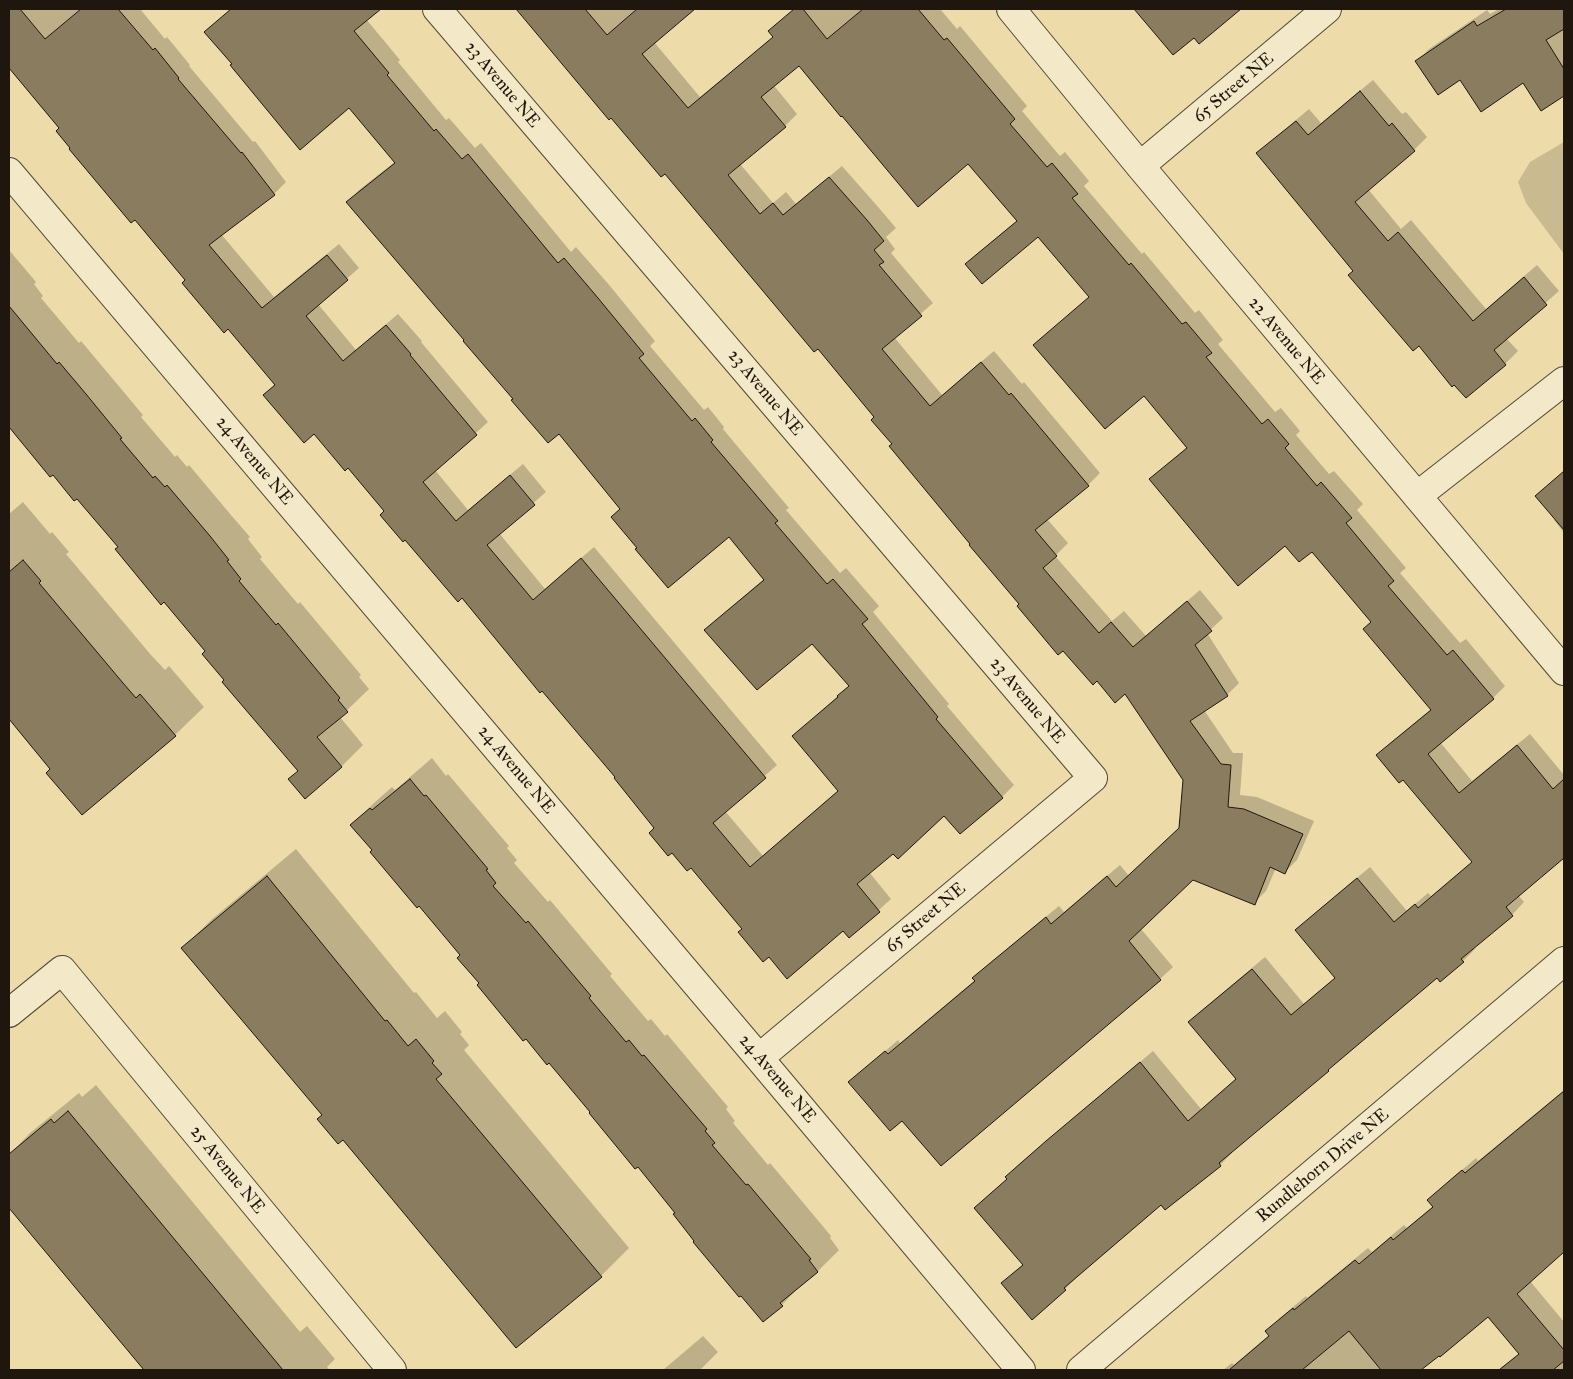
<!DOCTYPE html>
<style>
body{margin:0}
#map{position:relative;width:1573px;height:1379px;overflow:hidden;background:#eddbaa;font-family:"IM FELL Great Primer",serif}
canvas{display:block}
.frame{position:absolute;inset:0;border:10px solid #1f170d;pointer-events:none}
</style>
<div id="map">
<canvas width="1573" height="1379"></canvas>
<div class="frame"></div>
</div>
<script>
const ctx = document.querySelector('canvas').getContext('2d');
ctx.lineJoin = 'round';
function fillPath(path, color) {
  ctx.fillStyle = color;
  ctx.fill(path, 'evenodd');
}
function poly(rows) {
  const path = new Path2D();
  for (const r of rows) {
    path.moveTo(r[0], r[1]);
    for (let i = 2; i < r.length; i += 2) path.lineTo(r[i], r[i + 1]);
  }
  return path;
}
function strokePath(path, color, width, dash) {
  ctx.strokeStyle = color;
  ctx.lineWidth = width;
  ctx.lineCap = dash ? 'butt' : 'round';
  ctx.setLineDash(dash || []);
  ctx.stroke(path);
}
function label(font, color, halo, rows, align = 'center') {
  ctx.font = font + ' "IM FELL Great Primer",serif';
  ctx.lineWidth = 4;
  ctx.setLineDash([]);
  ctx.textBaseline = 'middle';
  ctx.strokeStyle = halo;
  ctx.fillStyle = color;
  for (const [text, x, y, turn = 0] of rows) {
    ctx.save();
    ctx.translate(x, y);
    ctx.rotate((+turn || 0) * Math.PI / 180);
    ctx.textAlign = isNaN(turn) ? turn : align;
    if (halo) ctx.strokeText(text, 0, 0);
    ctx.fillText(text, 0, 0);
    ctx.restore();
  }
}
fillPath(poly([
 [1564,142,1564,254,1526,203,1518,182,1530,162]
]), '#caba8f');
fillPath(poly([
 [9,9,140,9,165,39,167,37,190,65,189,66,253,142,255,141,286,182,274,194,221,234,274,297,339,244,359,268,318,304,356,350,398,314,422,341,421,342,488,422,435,470,468,510,523,464,546,492,499,533,545,589,594,547,777,765,725,811,763,856,839,790,793,736,850,685,812,642,706,630,718,618,765,578,729,536,638,548,621,509,559,432,514,399,466,340,348,202,359,190,396,161,350,107,233,63,206,32,231,9,376,9,366,19,400,60,398,62,446,120,449,118,475,148,481,143,571,252,576,247,610,286,655,341,650,346,704,410,708,407,724,427,723,429,789,508,786,510,840,573,846,568,879,606,873,612,949,704,947,706,1014,785,1002,797,960,832,944,814,893,852,869,872,891,899,849,937,843,929,744,929,691,866,655,828,617,776,349,466,314,432,265,395,275,384,135,218,72,148,61,128,9,66],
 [518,9,692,9,654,42,700,97,750,56,797,114,785,126,740,164,773,203,786,192,796,204,842,166,879,208,896,228,886,237,895,249,891,253,933,303,894,337,942,395,994,351,1022,384,1024,382,1100,473,1088,485,1047,519,1068,543,1055,556,1112,621,1124,611,1146,636,1200,590,1223,618,1207,633,1239,683,1227,695,1204,710,1233,753,1243,753,1240,795,1257,797,1314,821,1297,860,1285,872,1276,868,1266,891,1254,903,1193,879,1141,929,1173,967,1160,979,941,1164,902,1119,850,1082,898,1040,900,1043,975,980,974,978,986,966,1059,906,1064,912,1120,865,1129,876,1180,828,1184,780,1125,692,1098,680,1021,604,893,444,876,417,818,347,665,172,612,116,610,118],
 [794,9,940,9,957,29,960,26,1027,106,1022,111,1060,156,1065,152,1089,181,1084,186,1142,254,1144,252,1195,313,1199,310,1223,340,1218,344,1275,412,1281,408,1300,431,1296,435,1329,474,1334,471,1363,504,1357,510,1406,568,1400,573,1460,643,1466,639,1505,686,1493,698,1440,742,1472,781,1530,734,1564,775,1564,856,1518,895,1524,902,1512,915,1473,947,1475,949,1463,961,1437,976,1231,1151,1232,1153,1220,1165,1161,1204,1076,1276,1077,1277,1065,1289,1003,1283,1023,1264,975,1208,1008,1178,1007,1177,1019,1164,1153,1051,1201,1109,1237,1078,1190,1022,1202,1010,1265,957,1304,1004,1336,977,1309,918,1370,867,1407,911,1428,893,1431,896,1473,861,1403,778,1378,755,1390,743,1431,709,1372,622,1312,550,1286,544,1151,479,1188,446,1090,296,1039,235,967,264,979,252,1018,220,968,162,843,114,769,31],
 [1137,9,1238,9,1230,17,1194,36,1174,53],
 [1499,9,1564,9,1564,95,1541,109,1524,82,1461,78,1417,61,1429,49,1487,10,1490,14],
 [1373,80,1402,114,1406,112,1427,137,1414,150,1368,189,1401,229,1411,220,1486,309,1537,265,1559,291,1506,338,1518,351,1505,364,1419,345,1354,270,1258,153,1271,141,1309,109,1321,123],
 [9,250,36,282,34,284,43,296,41,298,79,343,81,341,143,415,141,417,175,457,177,455,187,467,189,465,231,515,250,537,248,539,262,557,260,559,298,604,300,602,361,675,359,677,369,689,340,717,363,745,342,766,305,797,290,779,299,770,225,680,207,651,77,497,53,473,50,475,9,425],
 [1564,471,1564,533,1554,520,1556,518,1537,496],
 [23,502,50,534,52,532,69,552,66,554,151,655,165,670,169,666,204,707,175,735,52,768,9,717,9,514],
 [432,758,446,776,448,774,509,846,507,848,517,860,514,863,548,902,550,900,612,974,610,976,648,1021,651,1019,665,1036,667,1034,728,1107,726,1109,735,1121,733,1123,768,1165,770,1163,831,1236,830,1238,839,1250,818,1271,803,1283,782,1305,676,1212,550,1062,480,983,462,955,352,825,374,803,392,787,395,790],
 [296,849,414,993,416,992,437,1018,445,1011,462,1032,460,1034,469,1045,464,1050,629,1248,601,1276,323,1115,183,948,211,920],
 [96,1085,300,1332,307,1326,335,1359,327,1367,330,1370,145,1370,9,1206,9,1155,30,1133,79,1093,82,1097],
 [1564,1090,1564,1250,1530,1281,1564,1322,1564,1370,1498,1370,1520,1353,1488,1316,1420,1370,1223,1370,1232,1363,1234,1365,1269,1335,1267,1331,1280,1318,1306,1296,1307,1298,1368,1248,1372,1252,1404,1225,1407,1228,1433,1206,1428,1200,1441,1188,1476,1158,1478,1161],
 [703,1336,718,1352,700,1370,663,1370]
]), '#0003');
const building = poly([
 [9,9,20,9,45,39,81,9,118,9,153,50,155,48,179,78,178,79,241,153,242,152,275,195,209,245,262,308,327,255,348,280,306,316,343,361,386,325,411,354,410,355,477,435,423,482,456,521,510,475,535,505,487,545,533,600,581,558,766,778,713,823,750,867,838,791,792,736,838,697,837,696,849,686,812,644,757,690,704,630,764,580,729,537,668,588,635,549,637,548,611,517,620,509,559,434,548,443,511,400,513,399,463,341,464,340,346,202,395,163,349,108,300,150,230,65,232,64,204,32,231,9,381,9,354,31,389,73,387,75,434,131,436,129,462,159,468,154,558,263,564,258,598,298,644,354,639,358,692,421,695,418,713,440,711,442,778,521,775,523,827,584,833,579,868,619,862,624,938,717,936,719,1003,798,960,834,944,816,898,859,893,854,857,884,880,912,849,938,843,931,787,979,769,957,763,962,738,932,742,929,691,868,687,871,672,853,668,856,649,833,654,828,614,778,615,777,542,691,540,693,462,598,458,602,405,540,403,542,380,515,384,511,348,468,345,471,314,434,304,443,263,395,275,385,228,329,224,333,182,283,185,280,135,220,131,223,69,149,70,148,56,131,59,128,9,68,9,9],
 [516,9,585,9,607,35,637,9,695,9,642,54,688,108,773,37,768,31,794,9,803,9,827,39,863,9,918,9,944,40,947,38,1015,119,1010,124,1047,167,1052,163,1078,194,1072,198,1129,265,1131,263,1182,324,1186,322,1212,353,1206,357,1262,424,1268,419,1289,444,1285,448,1317,486,1321,482,1352,518,1346,523,1394,581,1388,586,1447,655,1453,650,1494,699,1428,754,1459,793,1517,745,1553,789,1564,779,1564,858,1506,907,1513,916,1461,959,1464,962,1440,982,1437,978,1328,1070,1329,1071,1219,1163,1221,1166,1165,1210,1161,1205,1064,1288,1066,1290,1032,1320,1001,1283,1023,1265,974,1208,1007,1179,1005,1177,1046,1141,1140,1062,1188,1121,1236,1079,1188,1022,1252,969,1291,1015,1335,978,1295,930,1357,878,1394,922,1415,904,1418,908,1472,862,1403,780,1399,783,1376,755,1431,710,1363,629,1371,622,1312,552,1299,562,1285,546,1238,586,1149,479,1187,448,1144,396,1105,429,1033,345,1089,297,1038,237,982,284,965,264,1017,221,968,164,918,207,842,116,841,117,799,66,761,97,786,127,728,175,760,214,773,203,783,215,829,177,867,220,884,241,874,250,884,262,879,265,922,316,882,349,930,406,981,362,1009,395,1011,393,1089,486,1035,530,1057,556,1043,568,1099,633,1111,622,1133,647,1187,601,1212,631,1195,645,1228,696,1190,721,1221,764,1231,765,1228,807,1244,809,1303,834,1285,874,1270,867,1255,905,1193,880,1129,941,1161,980,941,1166,902,1121,890,1131,848,1082,885,1051,888,1054,975,981,972,978,1046,917,1051,924,1107,876,1116,887,1179,828,1183,780,1125,694,1115,703,1097,681,1093,685,1063,651,1058,655,1017,606,1019,604,969,545,970,544,889,446,892,444,871,420,874,417,818,349,814,352,665,174,661,177,611,118,609,120,516,9],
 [1134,9,1241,9,1199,44,1194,38,1173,55,1134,9],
 [1506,9,1564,9,1564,29,1546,40,1564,69,1564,96,1541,111,1523,83,1481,112,1460,80,1438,95,1415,61,1474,21,1477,26,1506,9],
 [1360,91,1389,126,1392,123,1415,151,1355,202,1388,241,1398,232,1473,321,1524,277,1547,305,1494,350,1506,365,1466,398,1454,385,1452,387,1419,346,1413,351,1348,275,1353,271,1256,153,1296,121,1308,135,1360,91],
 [9,306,57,364,59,362,86,394,122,438,120,439,153,478,155,476,165,487,167,485,210,536,229,560,227,561,241,579,239,581,276,625,278,623,340,698,338,700,348,712,317,737,342,767,305,799,288,779,298,771,222,682,224,680,202,654,205,651,164,602,161,605,115,549,118,547,77,499,74,501,53,475,50,477,9,427,9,306],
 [1564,471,1564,530,1535,496,1564,471],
 [23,560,41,581,39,583,123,683,136,698,140,694,176,736,82,815,46,773,50,769,9,719,9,572,23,560],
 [410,779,424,796,426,795,488,869,486,870,496,883,493,886,526,923,528,921,591,996,589,998,626,1042,629,1040,642,1056,644,1055,707,1129,705,1131,715,1143,712,1145,746,1185,748,1184,811,1259,809,1260,818,1272,780,1303,783,1306,763,1322,741,1296,739,1297,693,1242,694,1241,673,1214,675,1213,638,1167,635,1169,589,1113,590,1112,549,1063,547,1065,526,1039,523,1041,477,985,479,983,457,958,460,955,419,906,417,908,370,852,372,850,350,825,370,808,372,810,410,779],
 [267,876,385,1021,387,1020,408,1046,416,1039,434,1061,432,1063,442,1074,436,1079,602,1277,516,1348,343,1140,338,1144,317,1119,322,1115,181,948,267,876],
 [1564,1091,1564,1252,1517,1294,1564,1350,1564,1361,1553,1370,1499,1370,1519,1354,1488,1317,1440,1357,1439,1356,1421,1370,1381,1370,1349,1331,1302,1370,1229,1370,1269,1336,1265,1331,1293,1308,1294,1310,1355,1260,1359,1264,1391,1237,1393,1240,1433,1207,1427,1200,1462,1170,1465,1173,1564,1091],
 [68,1111,283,1370,144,1370,9,1208,9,1154,51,1119,54,1123,68,1111]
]);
fillPath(building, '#8a7d5f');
strokePath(building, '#1f170d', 1);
const minor = poly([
 [437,9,1093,778,759,1058],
 [1011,9,1140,166,1564,671],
 [1140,166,1327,9],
 [9,172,759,1058,1021,1370],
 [1417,496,1564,381],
 [9,1013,62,970,392,1370]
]);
const tertiary = poly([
 [1081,1370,1564,961]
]);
strokePath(minor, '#524834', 30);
strokePath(tertiary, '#524834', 30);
strokePath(minor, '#f3e8c8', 28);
strokePath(tertiary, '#f3e8c8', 28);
label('18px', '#1f170d', '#f3e8c8', [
 ["23 Avenue NE",502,85,50],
 ["65 Street NE",1234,88,-40],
 ["22 Avenue NE",1286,341,50],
 ["23 Avenue NE",765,393,50],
 ["24 Avenue NE",254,461,50],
 ["23 Avenue NE",1027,701,50],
 ["24 Avenue NE",516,770,50],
 ["65 Street NE",926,918,-40],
 ["24 Avenue NE",777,1079,50],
 ["Rundlehorn Drive NE",1323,1166,-40],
 ["25 Avenue NE",227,1170,51]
]);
</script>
